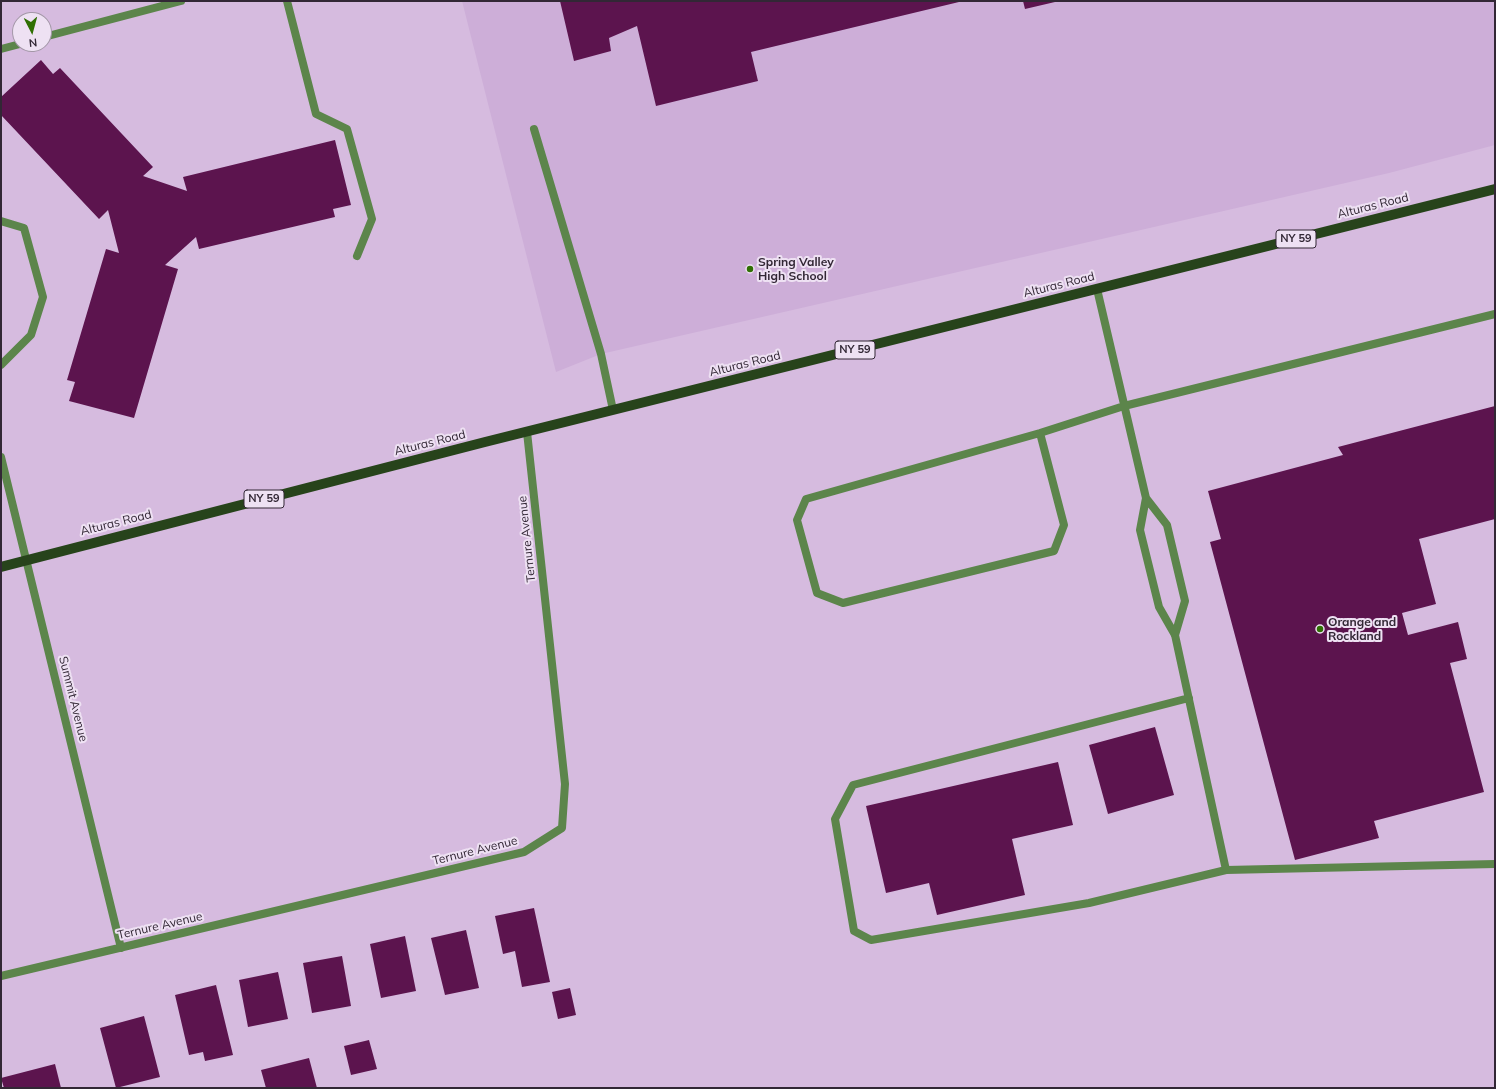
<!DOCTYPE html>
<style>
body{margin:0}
#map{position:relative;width:1496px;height:1089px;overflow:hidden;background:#d6bbdf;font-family:Mulish,sans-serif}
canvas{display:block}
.frame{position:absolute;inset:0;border:2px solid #322735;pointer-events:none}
.north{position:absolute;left:12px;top:12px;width:40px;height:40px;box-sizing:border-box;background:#eee1f3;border:1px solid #a397a7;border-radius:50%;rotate:174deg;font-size:11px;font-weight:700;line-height:16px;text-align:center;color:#322735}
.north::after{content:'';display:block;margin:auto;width:14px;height:18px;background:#306f04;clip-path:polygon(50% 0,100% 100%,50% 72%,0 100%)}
</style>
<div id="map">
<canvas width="1496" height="1089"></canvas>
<div class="frame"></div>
<div class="north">N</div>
</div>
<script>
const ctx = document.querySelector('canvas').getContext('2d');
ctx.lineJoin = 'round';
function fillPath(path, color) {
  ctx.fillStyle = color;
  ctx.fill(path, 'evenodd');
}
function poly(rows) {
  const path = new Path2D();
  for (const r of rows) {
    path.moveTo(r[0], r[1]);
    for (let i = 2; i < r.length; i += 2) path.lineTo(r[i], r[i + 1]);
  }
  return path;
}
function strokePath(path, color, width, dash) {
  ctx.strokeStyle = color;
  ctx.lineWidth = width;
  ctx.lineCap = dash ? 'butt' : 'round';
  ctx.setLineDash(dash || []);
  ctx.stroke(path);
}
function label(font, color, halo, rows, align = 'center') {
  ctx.font = font + ' Mulish,sans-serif';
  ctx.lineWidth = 4;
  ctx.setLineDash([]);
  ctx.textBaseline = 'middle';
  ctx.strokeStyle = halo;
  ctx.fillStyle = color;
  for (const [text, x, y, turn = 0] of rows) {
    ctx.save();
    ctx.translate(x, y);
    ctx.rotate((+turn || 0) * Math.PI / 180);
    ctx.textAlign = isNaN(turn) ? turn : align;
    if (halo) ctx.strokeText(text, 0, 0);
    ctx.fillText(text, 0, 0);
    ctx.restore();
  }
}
fillPath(poly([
 [462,1,1495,1,1495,145,1389,173,601,354,556,372]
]), '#cdaed8');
fillPath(poly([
 [560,1,959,1,959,2,751,52,758,81,656,106,637,26,609,38,611,51,574,61],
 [1023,1,1055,1,1055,2,1025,9],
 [41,60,53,74,60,68,153,167,143,176,187,191,183,177,335,140,351,205,333,209,335,217,199,249,196,237,165,265,178,269,134,418,69,401,75,382,67,380,106,249,119,253,108,210,99,219,1,115,1,97],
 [1495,406,1495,519,1419,539,1436,604,1402,613,1408,635,1458,622,1467,659,1450,663,1484,792,1374,821,1379,838,1295,860,1210,542,1221,539,1208,491,1343,455,1338,447],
 [1155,727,1174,795,1108,814,1089,745],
 [1058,762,1073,825,1012,839,1025,895,937,915,929,883,886,893,866,806],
 [534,908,550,982,522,987,515,951,503,954,495,916],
 [466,930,479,988,445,995,431,938],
 [405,936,416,991,381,998,370,944],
 [342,956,351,1006,312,1013,303,963],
 [278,972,288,1019,248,1027,239,980],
 [216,985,233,1055,205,1061,203,1052,189,1055,175,995],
 [570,988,576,1015,558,1019,552,992],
 [144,1016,160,1077,116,1088,100,1028],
 [369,1040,377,1069,351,1075,344,1046],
 [309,1058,317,1088,266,1088,261,1070],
 [55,1064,61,1088,4,1088,1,1078]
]), '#5c144e');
strokePath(poly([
 [287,1,316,114,347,129,372,219,357,256],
 [44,37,181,1],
 [1,49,20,44],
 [534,129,601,354,613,410],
 [1,221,24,228,43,297,31,335,1,365],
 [1097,289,1146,498,1167,525,1185,601,1175,635],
 [1040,433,1064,525,1054,551,843,603,817,593,797,520,806,499,1040,433,1124,406,1495,314],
 [1146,498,1140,530,1159,607,1175,635,1226,870],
 [1189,698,853,785,835,819,854,931,871,940,1089,903,1226,870,1495,864]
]), '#5c854b', 8);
strokePath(poly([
 [1,457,121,948],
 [1,976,524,852,562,828,565,784,527,432]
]), '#5c854b', 8);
strokePath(poly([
 [1,567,485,442,1495,189]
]), '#27431b', 10);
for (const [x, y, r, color] of [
 [750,269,4,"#306f04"],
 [1320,629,4,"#306f04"]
]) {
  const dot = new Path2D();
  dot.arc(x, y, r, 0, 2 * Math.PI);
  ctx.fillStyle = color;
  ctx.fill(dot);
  strokePath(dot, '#eee1f3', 1.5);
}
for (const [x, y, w] of [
 [1296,239,40],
 [855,350,40],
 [264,499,40]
]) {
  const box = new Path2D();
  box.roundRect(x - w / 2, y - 9, w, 18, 3);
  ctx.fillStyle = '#eee1f3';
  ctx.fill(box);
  strokePath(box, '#322735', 1);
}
label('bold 11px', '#322735', null, [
 ["NY 59",1296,239],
 ["NY 59",855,350],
 ["NY 59",264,499]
]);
label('12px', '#322735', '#eee1f3', [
 ["Alturas Road",1373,206,-14],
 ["Alturas Road",1059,285,-14],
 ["Alturas Road",745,364,-14],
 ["Alturas Road",430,443,-14],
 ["Alturas Road",116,523,-14],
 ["Ternure Avenue",527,539,-96],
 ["Summit Avenue",73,699,76],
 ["Ternure Avenue",475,851,-14],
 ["Ternure Avenue",160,926,-13]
]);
label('bold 12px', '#322735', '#eee1f3', [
 ["Spring Valley",758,262],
 ["High School",758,276],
 ["Orange and",1328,622],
 ["Rockland",1328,636]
], 'left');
</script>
